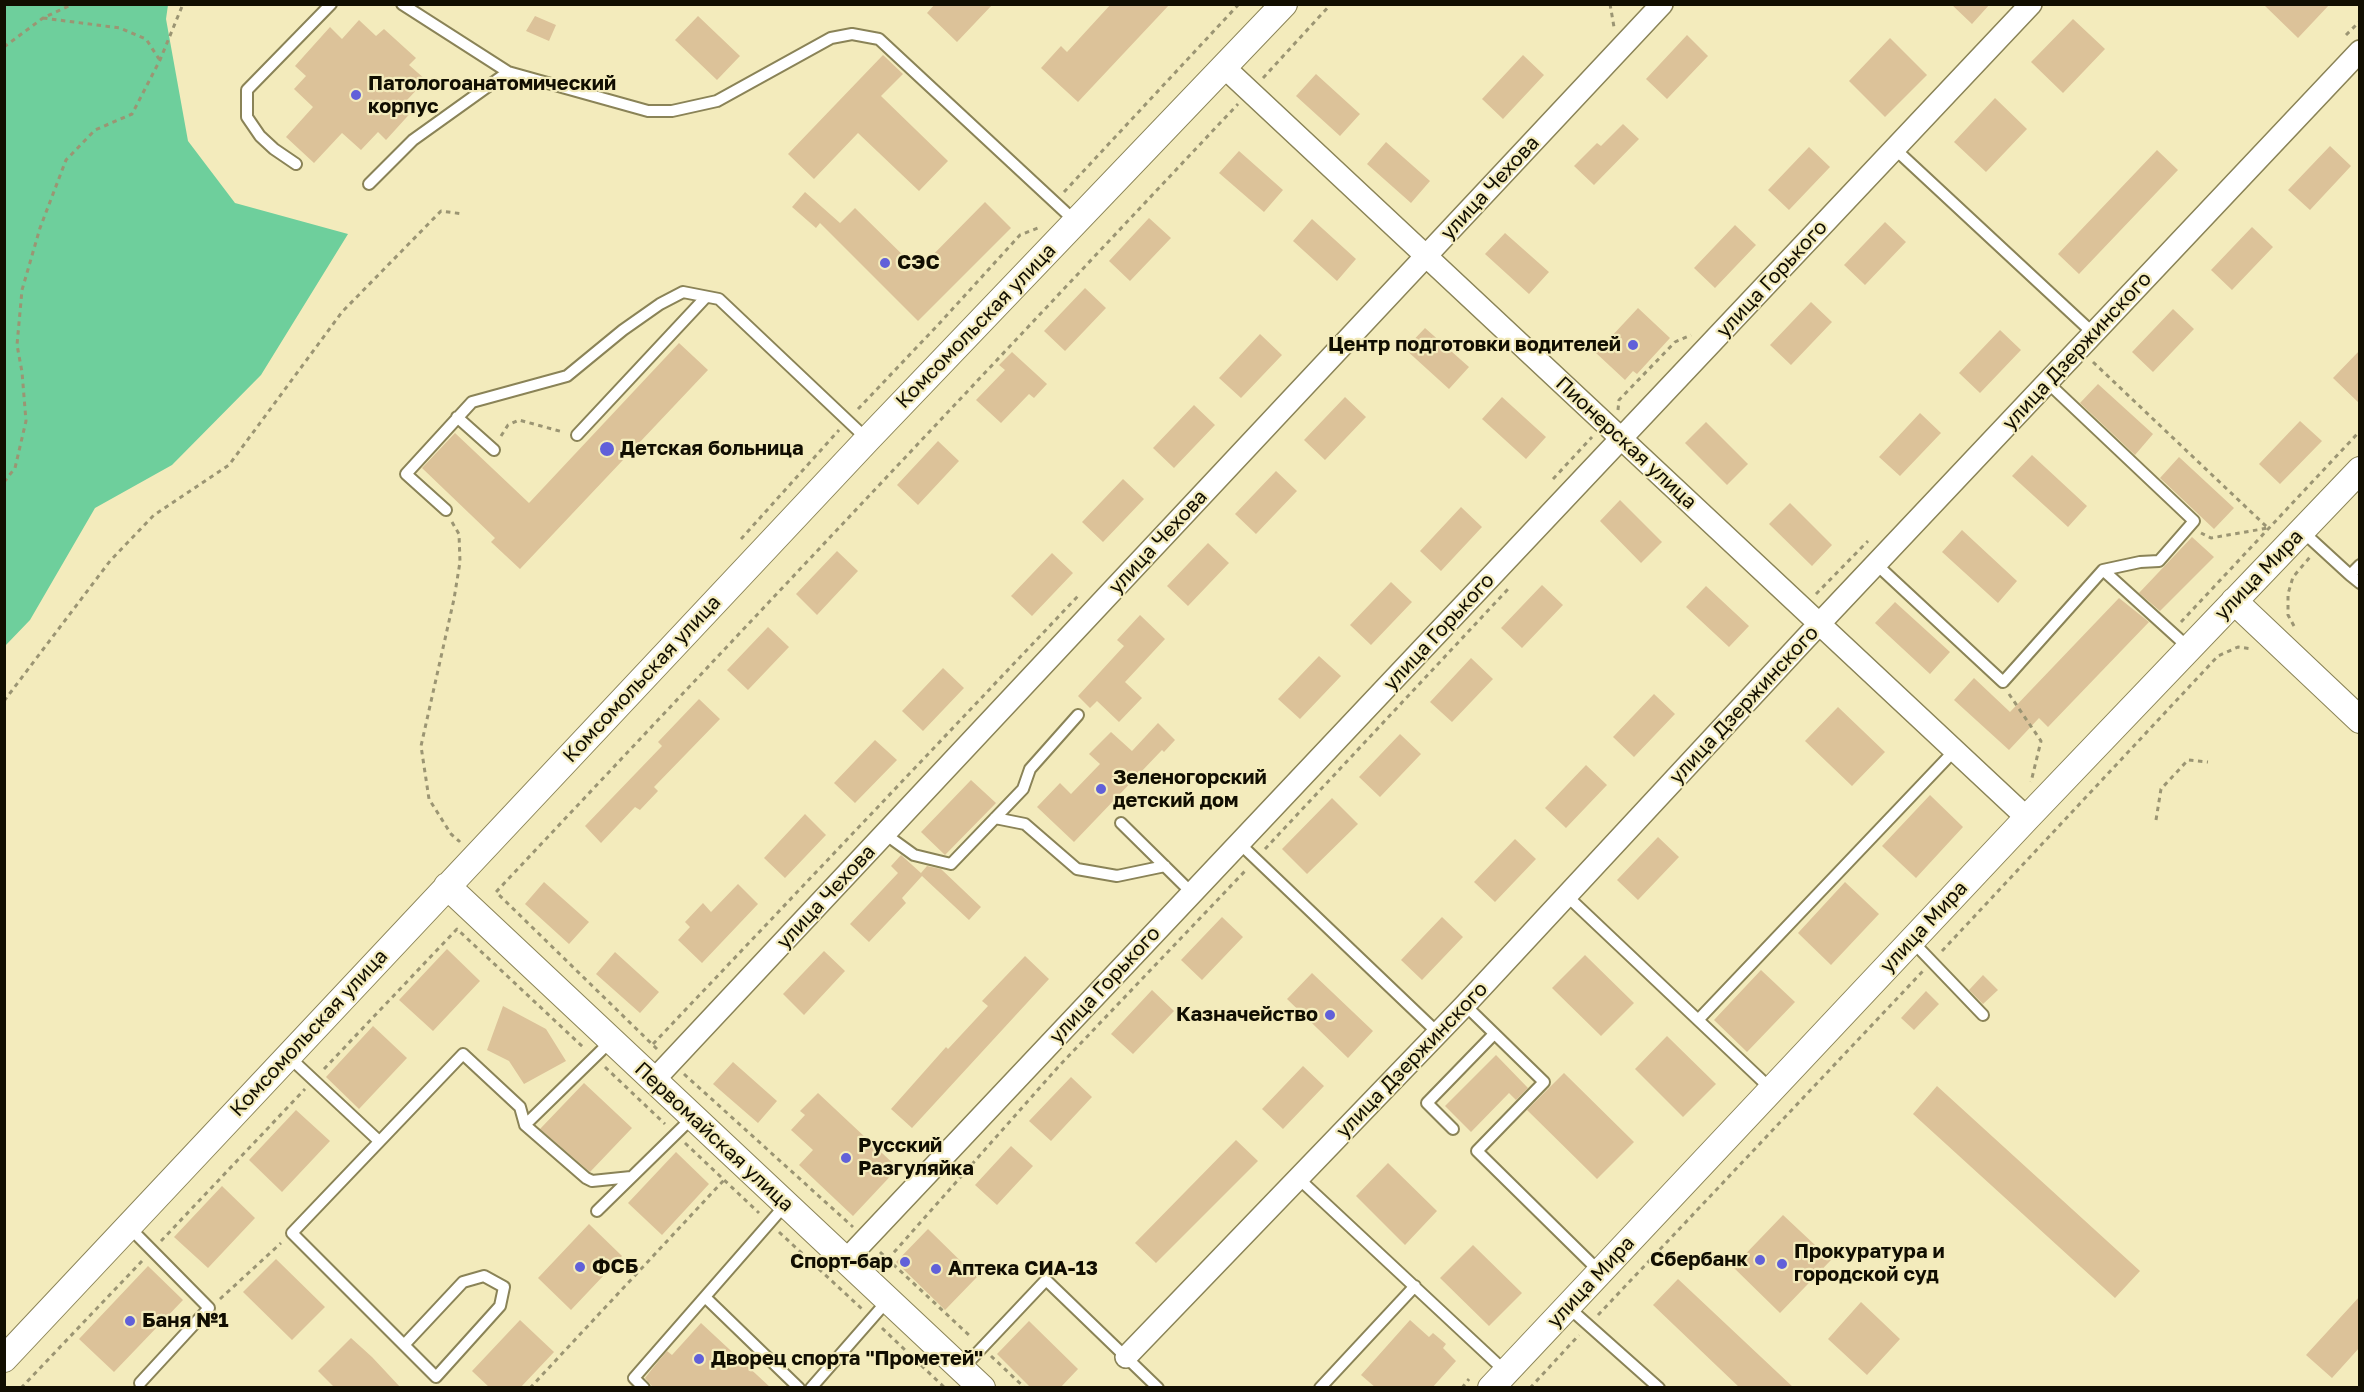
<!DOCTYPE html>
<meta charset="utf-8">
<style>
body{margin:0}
#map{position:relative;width:2364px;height:1392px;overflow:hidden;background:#f3ebbc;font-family:"Golos Text",sans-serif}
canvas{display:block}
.frame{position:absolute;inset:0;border:6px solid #110e01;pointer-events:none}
</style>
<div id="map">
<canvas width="2364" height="1392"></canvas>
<div class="frame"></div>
</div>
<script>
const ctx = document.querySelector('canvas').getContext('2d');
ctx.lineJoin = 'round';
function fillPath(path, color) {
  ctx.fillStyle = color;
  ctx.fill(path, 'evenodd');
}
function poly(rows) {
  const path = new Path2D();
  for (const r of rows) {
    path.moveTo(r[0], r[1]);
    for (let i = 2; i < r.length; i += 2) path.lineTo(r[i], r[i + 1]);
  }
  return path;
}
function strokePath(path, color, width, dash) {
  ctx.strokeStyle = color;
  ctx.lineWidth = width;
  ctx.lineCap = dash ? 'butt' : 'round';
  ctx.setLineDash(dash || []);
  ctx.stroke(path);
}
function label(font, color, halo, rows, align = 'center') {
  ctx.font = font + ' "Golos Text",sans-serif';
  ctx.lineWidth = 4.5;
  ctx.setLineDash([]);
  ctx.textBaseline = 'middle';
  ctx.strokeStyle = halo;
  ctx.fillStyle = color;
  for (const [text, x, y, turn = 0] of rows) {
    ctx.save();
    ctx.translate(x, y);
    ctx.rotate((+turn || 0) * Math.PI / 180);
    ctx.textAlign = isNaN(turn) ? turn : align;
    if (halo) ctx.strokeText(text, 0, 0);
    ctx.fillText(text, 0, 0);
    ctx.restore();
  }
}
fillPath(poly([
 [5,4,168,5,166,19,188,141,235,203,348,234,261,375,172,465,95,508,30,620,5,646]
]), '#6ecf9c');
fillPath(poly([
 [935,4,993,4,957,42,927,13],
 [1111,4,1170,4,1078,102,1041,68,1061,46,1067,52],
 [1951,4,1990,4,1972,24],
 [2263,4,2330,4,2298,38],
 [535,16,556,25,549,41,526,31],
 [698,16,740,56,717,80,675,40],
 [2073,19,2105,49,2063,93,2031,62],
 [359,20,376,36,384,29,416,58,409,65,426,80,407,100,415,108,386,140,378,132,361,150,342,133,314,163,286,137,313,107,294,89,306,76,295,66,330,27,342,39],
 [1687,35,1708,56,1667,99,1646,79],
 [1890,38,1927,75,1885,117,1849,81],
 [883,55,903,74,881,96,948,161,919,191,858,133,814,179,788,154],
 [1523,55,1544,75,1503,119,1482,99],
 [1316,74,1360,114,1340,136,1296,96],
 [1995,98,2027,129,1986,172,1954,142],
 [1623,124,1639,139,1594,185,1574,166,1597,143,1601,146],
 [1386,142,1430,181,1411,203,1367,164],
 [2330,146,2351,166,2310,210,2288,190],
 [1809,147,1830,167,1789,210,1768,190],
 [2157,150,2178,170,2079,274,2058,254],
 [1239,151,1283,190,1264,212,1219,173],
 [805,192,840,223,855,208,918,270,985,202,1011,228,918,321,820,223,816,228,792,207],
 [1149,218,1171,238,1130,281,1109,261],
 [1312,219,1356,259,1337,281,1293,241],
 [1885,222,1906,242,1865,285,1844,265],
 [1735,225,1756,245,1715,288,1694,268],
 [2252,227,2273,247,2232,290,2211,270],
 [1505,233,1549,272,1529,294,1485,254],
 [1085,288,1106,308,1065,351,1044,331],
 [1811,302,1832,322,1791,365,1770,345],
 [1638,308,1670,338,1637,374,1633,371,1625,380,1596,353],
 [2173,309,2194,329,2153,372,2132,352],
 [1425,328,1469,367,1449,389,1405,349],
 [2000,330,2021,350,1980,393,1959,373],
 [1260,334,1282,355,1241,398,1219,378],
 [679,343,708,370,520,569,491,542,495,538,422,468,455,433,529,503],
 [2360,350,2360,404,2333,378],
 [1012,352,1047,384,1034,398,1029,394,1001,423,976,400,1005,370,999,365],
 [2098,384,2153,434,2135,455,2080,403],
 [1345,397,1366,417,1325,460,1304,440],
 [1502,397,1546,437,1526,459,1482,419],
 [1194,405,1215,425,1174,468,1153,448],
 [1920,413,1941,433,1900,476,1879,457],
 [2300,421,2322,441,2280,484,2259,464],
 [1706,422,1748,464,1727,485,1685,443],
 [938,441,959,461,918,505,897,485],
 [2032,455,2087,506,2068,527,2012,476],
 [2179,457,2234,508,2214,529,2160,478],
 [1276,471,1297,491,1256,534,1235,514],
 [1123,479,1144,499,1103,542,1082,522],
 [1620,500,1662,542,1641,563,1600,521],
 [1790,503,1832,545,1812,566,1769,524],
 [1461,507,1482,527,1441,571,1420,551],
 [1962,530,2017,581,1998,603,1942,552],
 [2192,537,2214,557,2160,611,2139,593],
 [1208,543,1229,563,1188,606,1167,586],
 [837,551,858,571,817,615,796,594],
 [1052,553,1073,573,1032,616,1011,596],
 [1391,582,1412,602,1371,645,1350,625],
 [1542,585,1563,605,1522,648,1501,628],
 [1706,586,1749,626,1729,647,1686,607],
 [2119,598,2149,622,2048,727,2039,718,2009,750,1954,700,1974,678,2010,712],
 [1895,602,1950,652,1930,674,1875,623],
 [1140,615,1165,639,1125,682,1142,698,1119,722,1097,701,1090,708,1078,696,1124,646,1117,640],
 [768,627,789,647,748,690,727,670],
 [1319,656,1341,676,1300,719,1278,699],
 [1471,658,1493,679,1452,722,1430,702],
 [943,668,964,688,923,731,902,711],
 [1654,694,1675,714,1634,757,1613,737],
 [699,699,720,719,654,787,658,791,640,810,635,807,601,843,585,826,662,746,658,742],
 [1838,707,1885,752,1852,786,1805,741],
 [1158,723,1175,740,1164,752,1162,750,1074,842,1037,807,1060,783,1071,794,1100,764,1089,754,1111,732,1132,751],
 [1400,734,1421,754,1380,797,1359,777],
 [875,740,897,760,855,803,834,783],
 [1586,765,1607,785,1566,828,1545,808],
 [971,780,996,803,945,855,921,832],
 [1930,795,1963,827,1916,878,1882,846],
 [1332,798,1358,824,1307,874,1282,849],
 [805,814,826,835,785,878,764,858],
 [1658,837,1679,857,1638,900,1617,880],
 [1515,839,1536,859,1495,902,1474,882],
 [901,855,921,873,927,866,941,869,981,907,969,920,922,876,902,898,906,903,869,942,850,924,898,873,891,866],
 [544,882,589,922,569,944,525,904],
 [1845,882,1879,914,1831,965,1798,933],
 [738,884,758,904,702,963,678,940,690,927,685,922,703,903,711,912],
 [1222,917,1243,937,1202,980,1181,960],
 [1442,917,1463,937,1422,980,1401,960],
 [447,949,480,981,433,1031,399,1000],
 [824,951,845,971,804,1015,783,994],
 [615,952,659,992,640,1013,596,974],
 [1585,955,1634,1003,1601,1036,1552,988],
 [1025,956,1049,979,912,1128,891,1109,946,1047,948,1049,988,1006,982,1001],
 [1761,970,1795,1002,1747,1052,1714,1020],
 [1312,973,1373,1031,1348,1058,1287,999],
 [1983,975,1998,990,1983,1004,1969,990],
 [1152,990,1174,1011,1133,1054,1111,1034],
 [1926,991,1939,1004,1914,1030,1901,1018],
 [503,1006,546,1029,566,1061,524,1084,509,1061,487,1050],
 [373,1026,407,1058,359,1109,326,1077],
 [1667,1036,1716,1084,1683,1117,1635,1069],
 [1496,1055,1528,1088,1516,1100,1509,1093,1471,1132,1445,1106],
 [733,1062,777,1101,758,1123,713,1084],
 [1303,1066,1324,1086,1283,1129,1262,1109],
 [1564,1073,1634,1142,1597,1179,1527,1110],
 [1071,1077,1092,1097,1051,1141,1029,1121],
 [584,1083,632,1128,590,1172,540,1129],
 [1937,1086,2140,1271,2115,1298,1913,1114],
 [818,1093,898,1168,853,1216,799,1165,813,1150,791,1130,805,1115,800,1111],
 [296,1110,330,1141,282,1192,249,1160],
 [1236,1140,1258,1161,1156,1263,1135,1243],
 [1011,1146,1033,1166,997,1205,975,1185],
 [676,1152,709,1184,662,1235,628,1203],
 [1388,1163,1437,1211,1405,1245,1356,1196],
 [222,1186,255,1218,208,1268,174,1237],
 [1783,1215,1831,1260,1780,1313,1733,1267],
 [589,1224,622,1256,571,1310,538,1278],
 [928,1229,977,1277,945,1310,896,1262],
 [1473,1245,1522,1293,1489,1326,1440,1278],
 [276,1259,325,1307,292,1340,243,1292],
 [148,1266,183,1300,114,1372,79,1339],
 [1678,1279,1794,1388,1740,1388,1653,1305],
 [2360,1296,2360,1347,2332,1378,2306,1355],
 [1861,1302,1900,1339,1867,1375,1828,1339],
 [520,1320,554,1352,520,1388,490,1388,472,1371],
 [1410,1320,1429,1337,1433,1333,1446,1344,1443,1348,1456,1361,1432,1388,1376,1388,1361,1375],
 [1029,1321,1078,1369,1060,1388,1031,1388,997,1354],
 [701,1323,771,1388,653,1388,651,1385,645,1378,656,1364,667,1351,672,1355],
 [351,1338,372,1357,401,1388,335,1388,318,1371]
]), '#dcc299');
const service = poly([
 [402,4,508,72,648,111,672,111,717,101,831,38,852,34,879,39,1076,222],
 [1895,149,2093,333],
 [296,164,274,149,260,136,247,117,247,90,331,4],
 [369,184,413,140,508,72],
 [457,417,494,450],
 [577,435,706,297],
 [446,510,406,474,472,402,567,376,623,330,660,304,683,292,719,299,867,439],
 [2302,531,2350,575,2360,565],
 [1876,564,2003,682,2103,570,2140,562,2159,561,2194,521,2047,382],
 [2103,570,2189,648],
 [2350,575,2360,583],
 [995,818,1025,824,1077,869,1117,876,1165,866],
 [1121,823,1192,893],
 [885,834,914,855,951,864,1023,789,1030,769,1078,715],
 [1239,843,1438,1033],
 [1567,896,1771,1089],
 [1912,941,1983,1015],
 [1465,1005,1544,1082,1477,1151,1600,1272],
 [1698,1020,1955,750],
 [612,1040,525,1125,586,1178,592,1181,631,1177],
 [288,1056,379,1141],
 [1453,1129,1427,1103,1494,1034],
 [1298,1178,1506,1372],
 [597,1211,693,1117],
 [129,1227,209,1308,140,1383],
 [705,1297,799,1388],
 [1568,1307,1659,1388],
 [404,1345,463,1282,484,1276,504,1287,500,1306,436,1377,292,1233,463,1054,520,1107,525,1125],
 [962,1369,1046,1280,1158,1388],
 [644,1388,634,1378,786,1204],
 [811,1388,888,1300],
 [1320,1388,1415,1286]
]);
const minor = poly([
 [1225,68,2027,818],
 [654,1080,1662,4],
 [846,1260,2031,4],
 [1126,1357,1465,1005,1805,639,2360,51]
]);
const tertiary = poly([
 [2234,601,2360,720],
 [447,886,982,1388],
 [4,1359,868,439,1284,4],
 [1491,1388,2027,818,2360,470]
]);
strokePath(service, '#8a8357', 14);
strokePath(minor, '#8a8357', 24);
strokePath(tertiary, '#8a8357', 28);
strokePath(poly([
 [1610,4,1614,27],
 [43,18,120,28,146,39,159,59],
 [2346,35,2360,21],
 [4,47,43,18,73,4],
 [1263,78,1331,4],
 [1064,192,1239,4],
 [2093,362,2268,528,2211,538,2201,533],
 [858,409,937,326,1020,235,1038,228],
 [1618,410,1619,400,1675,342,1691,335],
 [501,436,508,425,519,420,563,432],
 [1553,479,1592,437],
 [4,482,15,468,26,421,22,372,17,345,22,290,40,228,66,160,95,130,132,114,160,60,183,4],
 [452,522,459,534,460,562,454,599,421,746,429,799,451,834,459,841,460,840],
 [741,539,839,430],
 [1816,594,1868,541],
 [2181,622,2360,431],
 [2294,626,2288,615,2288,594,2293,577,2310,557],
 [2009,694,2041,741,2031,782],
 [4,701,110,561,154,515,229,465,342,312,441,211,463,214],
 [2156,820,2161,789,2188,760,2208,762],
 [1265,849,1510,587],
 [1942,951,2218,656,2238,647,2253,649],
 [653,1044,1079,595],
 [657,1049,496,892,1238,104],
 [605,1067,665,1124],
 [324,1069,457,929,584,1048],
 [684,1074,853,1227],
 [685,1143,759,1213],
 [779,1232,862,1309],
 [161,1241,305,1089],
 [880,1252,971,1337],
 [888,1259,1059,1066,1246,870],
 [220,1299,281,1243],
 [1598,1315,1923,971],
 [882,1328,945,1388],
 [991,1356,1025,1388],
 [21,1388,142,1261],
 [530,1388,724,1180],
 [1462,1388,1469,1379],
 [1530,1388,1579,1335]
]), '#9b9573', 3, [4.5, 4.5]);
strokePath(service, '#fff', 10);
strokePath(minor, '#fff', 21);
strokePath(tertiary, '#fff', 26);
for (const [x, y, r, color] of [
 [356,95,6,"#6160d9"],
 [885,263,6,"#6160d9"],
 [1633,345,6,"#6160d9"],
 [607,449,8,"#6160d9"],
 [1101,789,6,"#6160d9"],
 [1330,1015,6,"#6160d9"],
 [846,1158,6,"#6160d9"],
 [1760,1260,6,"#6160d9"],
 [905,1262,6,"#6160d9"],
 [1782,1264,6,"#6160d9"],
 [580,1267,6,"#6160d9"],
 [936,1269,6,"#6160d9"],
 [130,1321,6,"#6160d9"],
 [699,1359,6,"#6160d9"]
]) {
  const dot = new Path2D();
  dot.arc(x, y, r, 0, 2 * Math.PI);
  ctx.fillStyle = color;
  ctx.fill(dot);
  strokePath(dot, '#f3ebbc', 2);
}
label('bold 20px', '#110e01', '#f3ebbc', [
 ["Патологоанатомический",368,84],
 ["корпус",368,107],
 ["СЭС",897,263],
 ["Центр подготовки водителей",1621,345,"right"],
 ["Детская больница",620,449],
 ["Зеленогорский",1113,778],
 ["детский дом",1113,801],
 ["Казначейство",1318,1015,"right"],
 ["Русский",858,1146],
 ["Разгуляйка",858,1169],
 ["Прокуратура и",1794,1252],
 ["городской суд",1794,1275],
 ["Сбербанк",1748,1260,"right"],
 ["Спорт-бар",893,1262,"right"],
 ["ФСБ",592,1267],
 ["Аптека СИА-13",948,1269],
 ["Баня №1",142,1321],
 ["Дворец спорта \"Прометей\"",711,1359]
], 'left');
label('20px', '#110e01', '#f3ebbc', [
 ["улица Чехова",1490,188,-47],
 ["улица Горького",1772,279,-47],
 ["Комсомольская улица",976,326,-46],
 ["улица Дзержинского",2077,351,-47],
 ["Пионерская улица",1626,443,43],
 ["улица Чехова",1158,542,-47],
 ["улица Мира",2259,575,-46],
 ["улица Горького",1439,632,-47],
 ["Комсомольская улица",642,679,-47],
 ["улица Дзержинского",1744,705,-47],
 ["улица Чехова",826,897,-47],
 ["улица Мира",1924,927,-47],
 ["улица Горького",1105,985,-47],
 ["Комсомольская улица",309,1033,-47],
 ["улица Дзержинского",1412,1060,-46],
 ["Первомайская улица",714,1137,43],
 ["улица Мира",1591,1282,-47]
]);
</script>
